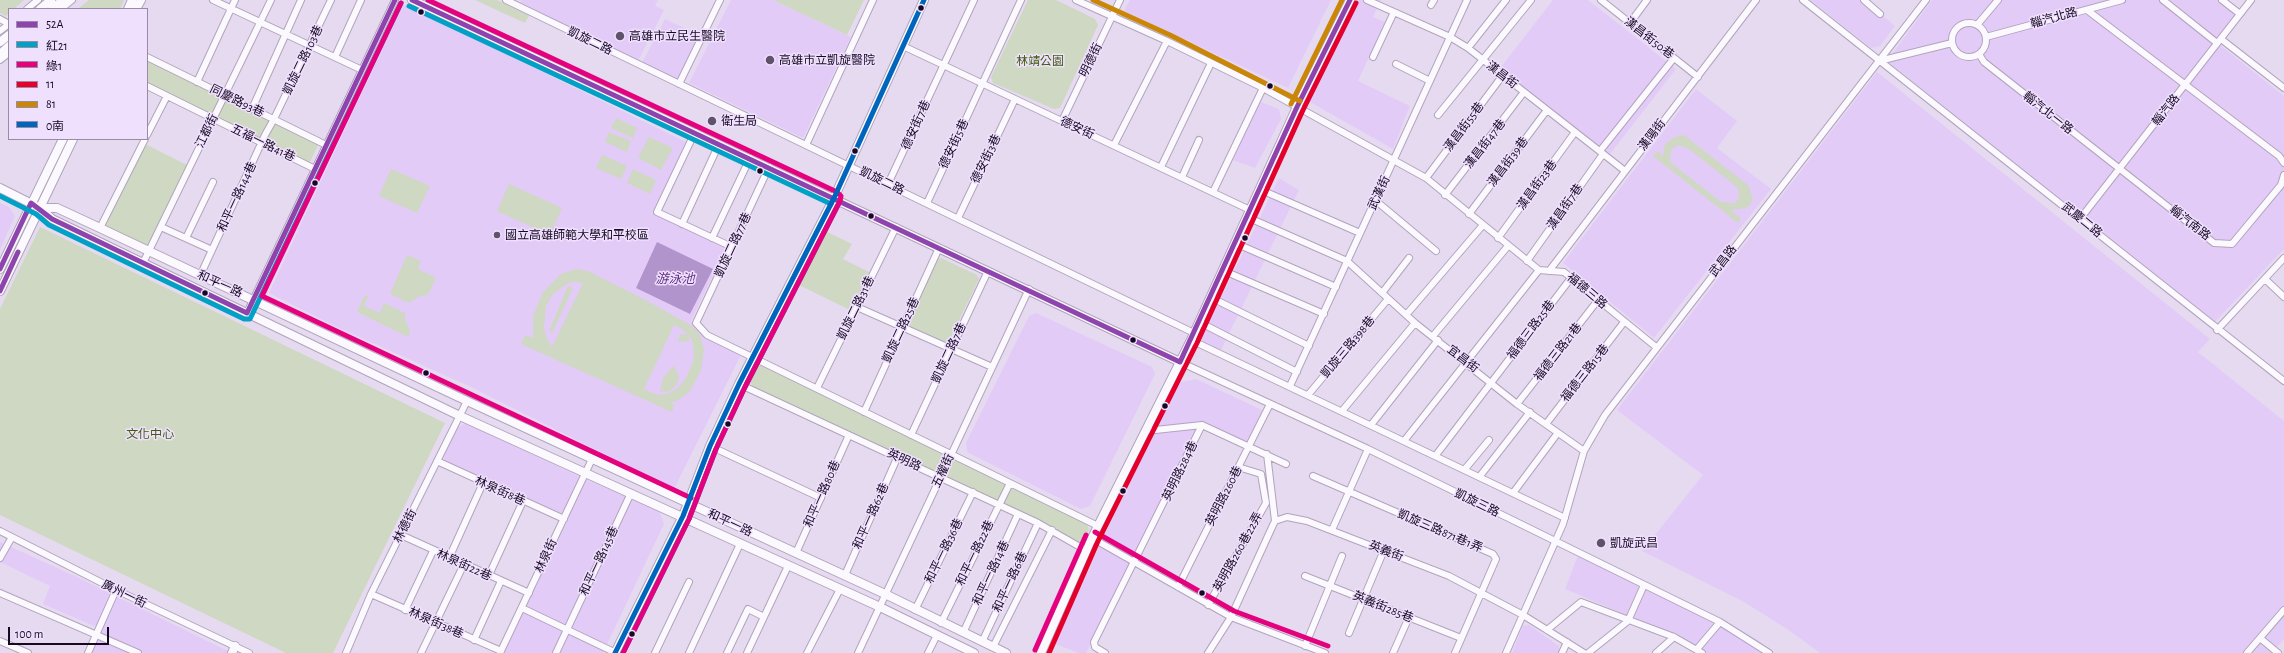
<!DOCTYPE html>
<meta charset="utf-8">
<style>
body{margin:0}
#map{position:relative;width:2284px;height:653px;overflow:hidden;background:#e6daf1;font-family:"Alegreya Sans","Noto Sans TC",sans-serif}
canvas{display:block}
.legend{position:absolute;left:8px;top:8px;width:140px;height:132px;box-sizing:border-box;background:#efe0fe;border:1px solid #998aa6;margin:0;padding:5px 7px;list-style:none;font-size:12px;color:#180923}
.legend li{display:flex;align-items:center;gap:8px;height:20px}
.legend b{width:20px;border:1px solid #998aa6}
.scale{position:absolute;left:8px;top:627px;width:101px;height:18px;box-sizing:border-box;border:2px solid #180923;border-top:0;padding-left:5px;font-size:12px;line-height:14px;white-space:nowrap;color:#180923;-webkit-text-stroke:3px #efe0fe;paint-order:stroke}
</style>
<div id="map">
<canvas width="2284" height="653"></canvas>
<ul class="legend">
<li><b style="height:5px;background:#8e44ad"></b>52A</li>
<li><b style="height:5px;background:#01a1c5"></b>紅21</li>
<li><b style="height:5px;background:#e5007d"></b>綠1</li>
<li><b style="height:5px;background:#e4002b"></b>11</li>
<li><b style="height:5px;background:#ca8707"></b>81</li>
<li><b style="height:5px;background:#0065bd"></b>0南</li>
</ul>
<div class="scale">100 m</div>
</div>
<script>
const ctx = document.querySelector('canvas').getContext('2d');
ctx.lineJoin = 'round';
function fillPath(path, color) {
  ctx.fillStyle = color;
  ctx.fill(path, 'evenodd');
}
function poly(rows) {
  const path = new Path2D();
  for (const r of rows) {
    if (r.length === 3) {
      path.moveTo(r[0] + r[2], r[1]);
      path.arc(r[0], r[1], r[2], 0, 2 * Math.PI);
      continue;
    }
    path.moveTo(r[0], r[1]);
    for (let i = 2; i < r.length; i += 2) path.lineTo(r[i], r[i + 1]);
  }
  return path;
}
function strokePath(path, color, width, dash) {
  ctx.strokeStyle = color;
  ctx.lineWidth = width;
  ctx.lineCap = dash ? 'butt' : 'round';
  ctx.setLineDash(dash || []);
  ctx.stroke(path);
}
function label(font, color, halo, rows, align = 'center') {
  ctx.font = font + ' "Alegreya Sans","Noto Sans TC",sans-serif';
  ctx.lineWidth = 3;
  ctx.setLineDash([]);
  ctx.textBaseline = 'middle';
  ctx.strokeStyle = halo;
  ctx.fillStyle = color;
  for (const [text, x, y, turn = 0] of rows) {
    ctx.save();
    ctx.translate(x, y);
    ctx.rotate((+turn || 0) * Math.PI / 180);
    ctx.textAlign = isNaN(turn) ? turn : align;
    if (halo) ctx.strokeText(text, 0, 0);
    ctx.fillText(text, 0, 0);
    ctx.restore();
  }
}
fillPath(poly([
 [521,0,658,0,655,6,664,10,638,61,520,2],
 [731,0,773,0,851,37,803,138,689,83],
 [1130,0,1331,0,1288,88,1124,11],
 [1359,0,1381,0,1373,17,1385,22,1358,81,1410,106,1393,149,1310,102],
 [1553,0,1588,0,1676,69,1607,158,1497,72],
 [1810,0,1864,0,1895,26,1880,46,1871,48],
 [1932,0,2218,0,2236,14,2215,41,2284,96,2284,249,2212,325,1887,61],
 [403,4,686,142,652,213,726,248,691,321,704,338,741,355,674,489,471,387,337,327,269,293],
 [665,19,702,36,678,81,642,63],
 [1877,72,2210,339,2198,352,2284,421,2284,639,2272,653,1820,653,1787,629,1744,602,1642,551,1703,475,1617,410],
 [1696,89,1737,121,1717,148,1771,189,1654,338,1563,263],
 [1260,102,1279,109,1281,119,1255,168,1233,160],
 [1279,178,1299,190,1221,350,1203,343,1202,338],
 [0,203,9,207,15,216,0,250],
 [1036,313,1152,367,1155,374,1090,506,1081,509,967,452,966,443,1029,316],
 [1196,379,1264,411,1249,443,1202,423,1086,653,1079,653,1053,643,1177,383],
 [465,423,589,481,659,510,664,524,603,653,504,653,568,516,446,463,443,456,457,428],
 [0,542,75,576,232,653,84,653,96,627,43,604,50,586,0,562],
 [1580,550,1686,601,1758,640,1774,653,1707,653,1693,643,1565,589],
 [1529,625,1559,646,1559,653,1512,653,1523,626]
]), '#e3cbf8');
fillPath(poly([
 [0,0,24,0,14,9,9,9,9,13,6,16,0,13],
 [89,0,124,0,120,9,78,9],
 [475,0,497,0,529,15,525,23],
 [773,0,864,0,847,35],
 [1028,0,1056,0,1095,19,1098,25,1060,108,1054,109,993,83,991,77],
 [147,59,319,143,309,164,147,84],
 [616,118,637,128,633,138,611,128],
 [609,132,631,141,627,152,605,142],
 [1684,135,1749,186,1752,198,1751,204,1746,208,1731,210,1741,219,1738,223,1653,156,1658,151,1663,156,1665,144,1675,137],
 [1678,145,1689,149,1737,187,1739,193,1738,199,1735,203,1721,202,1671,163,1670,156,1672,149],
 [649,137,673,148,661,170,638,158],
 [145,144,187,165,147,247,103,225],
 [602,155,627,166,621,179,596,168],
 [391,169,430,186,417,213,379,196],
 [633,169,656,180,650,194,627,183],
 [509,184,562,208,550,235,497,211],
 [40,227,445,423,333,653,286,653,0,515,0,309],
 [823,230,852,244,843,259,869,272,850,310,799,285],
 [407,255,421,261,418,269,436,278,428,295,420,296,409,303,390,294],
 [941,258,977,275,979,279,949,341,945,342,909,327,908,323,937,260],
 [576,269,588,271,649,302,692,326,700,335,704,349,701,370,690,391,677,401,670,403,674,405,672,412,521,344,525,335,533,338,533,316,543,292,561,274],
 [575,282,583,283,552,347,546,337,544,328,546,306,553,294,568,283],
 [674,325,682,329,692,340,694,353,693,361,687,376,678,388,667,394,657,395,644,389],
 [568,286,573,288,552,333,549,331],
 [369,294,364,306,380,313,384,303,405,313,405,320,410,330,408,337,357,312,363,298],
 [680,334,687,335,689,338,689,341,678,342],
 [761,365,1087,524,1089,530,1082,542,1078,544,753,387,750,381,756,368],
 [673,366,679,375,677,384,670,391,660,392,663,378]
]), '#ced8c2');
fillPath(poly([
 [657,242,713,269,690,314,636,288]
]), '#b294cc');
const street = poly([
 [213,0,362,70],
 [506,0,1194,333],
 [1076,0,1167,41,1263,88,1426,178,1539,270,1564,272,1656,347],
 [1367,0,1450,37,1468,48,1625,171],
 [1601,0,1698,77],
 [1803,0,2284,381],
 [1864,0,1880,14],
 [2163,0,2217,43],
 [2222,0,2240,14],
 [1431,5,1434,0],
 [27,9,38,0],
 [61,9,72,0],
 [2087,10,2279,156,2284,163],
 [0,19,9,24,0,31],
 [1969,40,17],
 [1630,23,1647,0],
 [1977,25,1998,0],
 [1986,37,2122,0],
 [2221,39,2284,88],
 [903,46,1250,210],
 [1468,48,1506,0],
 [1979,54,1984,62,2214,243,2232,244,2281,185,2284,175],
 [147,57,326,145],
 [335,57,361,0],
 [1373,57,1394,12],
 [0,60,9,53],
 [1879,61,1952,43],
 [1396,64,1430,81],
 [197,82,235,0],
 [679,84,720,0],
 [147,86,315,169],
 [252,109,301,0],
 [1438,115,1531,0],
 [1062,121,1120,0],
 [695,132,657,212,732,247],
 [147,135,167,96],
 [806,145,873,0],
 [1114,145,1167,41],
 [1600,151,1674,58],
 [769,167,696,323,707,335,1098,526],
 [1161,167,1211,63],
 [1182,177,1199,140],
 [1426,178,1503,75],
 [888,184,974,0],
 [1259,189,1360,233],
 [1213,192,1263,88],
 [1445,195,1524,92],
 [1375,200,1436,251],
 [927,203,1021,0],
 [1469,214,1547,110],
 [1247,217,1347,261,1415,323,1517,404,1584,451],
 [958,218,1015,99],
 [2080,219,2251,0],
 [682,224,719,144],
 [161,227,212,250],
 [100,228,145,139],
 [186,238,213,182],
 [712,238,750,158],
 [1498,238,1575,132],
 [1235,243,1336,287],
 [1527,261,1603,154],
 [143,263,271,0],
 [1222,270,1324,314],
 [1549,271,1756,0],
 [200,276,265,135,274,119,331,0],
 [2265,279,2284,297],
 [1382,293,1409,258],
 [1210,297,1309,346],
 [857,307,992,367],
 [247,313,395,0],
 [1406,315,1483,225],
 [1199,322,1297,372],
 [2217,330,2284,258],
 [1433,336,1508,246],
 [1191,340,1565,518],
 [1180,362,1368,449,1720,622,1769,653],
 [739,384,1038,523,1087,551],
 [1290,386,1467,0],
 [817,388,896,227],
 [1308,395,1388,299],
 [1517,404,1598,300],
 [1342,411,1415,323],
 [864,412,939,248],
 [1546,424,1624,322],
 [1371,425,1438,340],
 [1146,431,1202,425],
 [911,435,988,271],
 [1404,441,1539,270],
 [710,446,821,498],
 [1267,454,1275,521],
 [1436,455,1571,278],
 [437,461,564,519],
 [1465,469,1489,440],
 [1313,476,1493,554,1496,559,1455,653],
 [1480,476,1530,412],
 [1513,493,1557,434],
 [1332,530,1368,449],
 [0,531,110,587,249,653],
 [401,535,529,593],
 [1092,538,1231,617,1325,653],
 [796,553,849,435],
 [0,558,12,537],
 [449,558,483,483],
 [489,575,523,501],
 [845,575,898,456],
 [1305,576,1461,638],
 [1178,587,1270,404],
 [0,593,138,653],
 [371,594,501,651],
 [1208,605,1266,503,1261,474,1238,467],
 [522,608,616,653],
 [405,610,433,551],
 [915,610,973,492],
 [941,623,1010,483],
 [1547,630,1581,602,1674,637,1702,653],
 [963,633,1018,514],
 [1349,633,1384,550],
 [2260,638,2278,653],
 [474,640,501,581],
 [0,641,28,653],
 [982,642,1038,523],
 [1305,646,1342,556],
 [993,647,1052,530],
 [1697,649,1720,622],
 [88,653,116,590],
 [346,653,371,594,467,401],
 [421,653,464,564],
 [500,653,592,459],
 [556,653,631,493],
 [655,653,689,582],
 [689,653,740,544],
 [727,653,748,609,764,617],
 [747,653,788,566],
 [807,653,840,589],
 [858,653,1029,289],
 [928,653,937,635],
 [1105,653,1095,647,1094,642,1202,425,1286,464],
 [1208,653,1231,617,1273,525,1275,521,1287,517,1307,521,1449,576,1523,615,1584,653],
 [1393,653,1409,617],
 [1506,653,1563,524,1584,451,1605,415,1926,0],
 [1562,653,1567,642],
 [1588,653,1628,621,1644,585],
 [1656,653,1674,637],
 [2247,653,2284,610]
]);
const secondary = poly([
 [412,0,1180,362],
 [40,9,51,0],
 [52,9,63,0],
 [128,9,132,0],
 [136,9,141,0],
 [0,42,9,35],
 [0,54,9,46],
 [0,188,40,208,52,219,460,416,880,607,974,653],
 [40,208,57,208,100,228,467,401,885,594,1006,653],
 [0,269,63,139],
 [0,291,73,139],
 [232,653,235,646],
 [615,653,683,516,710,446,739,384,834,198,924,0],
 [1041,653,1092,538,1191,340,1297,107,1350,0]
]);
strokePath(street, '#b1a4bc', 8);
strokePath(secondary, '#b1a4bc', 10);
strokePath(street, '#fbf9fd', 6);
strokePath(secondary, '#fbf9fd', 8);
strokePath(poly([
 [412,0,1180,362],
 [0,269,31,203,52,219,247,313,395,0],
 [0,291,18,252],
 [1180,362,1297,107,1350,0]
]), '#8e44ad', 5);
strokePath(poly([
 [409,6,831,204],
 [0,196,36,214,49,225,244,319,250,319,401,3],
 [623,653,689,519,716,449,745,387,840,201]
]), '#01a1c5', 5);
strokePath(poly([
 [428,0,837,192,841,196,840,201,745,387,716,449,689,519,623,653],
 [401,3,262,296,691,498],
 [1095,532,1234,611,1328,646],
 [1035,650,1086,535]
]), '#e5007d', 5);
strokePath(poly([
 [1049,653,1098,541,1197,343,1303,110,1356,3]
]), '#e4002b', 5);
strokePath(poly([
 [1093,0,1170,35,1300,101],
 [1291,104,1342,0]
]), '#ca8707', 5);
strokePath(poly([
 [615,653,683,516,710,446,739,384,834,198,924,0]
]), '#0065bd', 5);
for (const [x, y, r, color] of [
 [921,8,3.5,"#180923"],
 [421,12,3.5,"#180923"],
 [620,36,5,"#60526b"],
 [770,60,5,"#60526b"],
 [1270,86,3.5,"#180923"],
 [712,121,5,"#60526b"],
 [855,151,3.5,"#180923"],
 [760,171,3.5,"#180923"],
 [315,183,3.5,"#180923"],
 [871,216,3.5,"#180923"],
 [497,235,4,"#60526b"],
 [1245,238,3.5,"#180923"],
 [205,293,3.5,"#180923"],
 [1133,340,3.5,"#180923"],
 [426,373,3.5,"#180923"],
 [1165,406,3.5,"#180923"],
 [728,424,3.5,"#180923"],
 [1123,491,3.5,"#180923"],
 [1601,543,5,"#60526b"],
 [1202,593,3.5,"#180923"],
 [632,634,3.5,"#180923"]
]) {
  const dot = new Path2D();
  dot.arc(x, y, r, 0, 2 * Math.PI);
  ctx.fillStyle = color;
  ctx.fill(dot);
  strokePath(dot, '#efe0fe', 1.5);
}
label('12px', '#180923', '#efe0fe', [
 ["輜汽北路",2054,18,-15],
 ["漢昌街50巷",1649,38,38],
 ["凱旋二路",590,41,26],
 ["凱旋二路103巷",303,60,-64],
 ["明德街",1091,60,-64],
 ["漢昌街",1502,75,38],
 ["同慶路93巷",237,101,26],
 ["輜汽路",2166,110,-52],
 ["輜汽北一路",2048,113,38],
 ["德安街7巷",916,125,-66],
 ["漢昌街55巷",1464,127,-53],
 ["德安街",1077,128,25],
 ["江都街",207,131,-64],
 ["漢陽街",1652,135,-52],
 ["五福一路41巷",263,143,26],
 ["德安街5巷",954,144,-65],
 ["漢昌街47巷",1485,144,-52],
 ["德安街3巷",986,159,-64],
 ["漢昌街39巷",1508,162,-53],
 ["凱旋二路",882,181,26],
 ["漢昌街23巷",1537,185,-54],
 ["武漢街",1379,193,-65],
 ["和平一路144巷",237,197,-65],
 ["漢昌街7巷",1565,207,-55],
 ["武慶二路",2082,220,39],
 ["輜汽南路",2190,223,38],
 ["凱旋二路77巷",733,245,-65],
 ["武昌路",1723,261,-52],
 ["和平一路",220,284,24],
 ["福德三路",1587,291,40],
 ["凱旋二路31巷",856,308,-64],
 ["凱旋二路25巷",901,330,-65],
 ["福德三路25巷",1531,330,-53],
 ["凱旋三路398巷",1348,347,-50],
 ["福德三路21巷",1558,352,-52],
 ["凱旋二路7巷",949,353,-65],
 ["宜昌街",1463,359,38],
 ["福德三路15巷",1585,373,-52],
 ["英明路",904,460,25],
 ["五權街",943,471,-65],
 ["英明路284巷",1180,471,-64],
 ["林泉街8巷",500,491,24],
 ["和平一路80巷",822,494,-66],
 ["英明路260巷",1224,496,-63],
 ["凱旋三路",1477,503,26],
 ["和平一路62巷",871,516,-66],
 ["和平一路",730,523,25],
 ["林德街",405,526,-63],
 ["凱旋三路871巷1弄",1440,531,23],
 ["和平一路36巷",944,551,-64],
 ["英義街",1386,551,21],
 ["英明路260巷22弄",1238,552,-61],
 ["和平一路22巷",975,553,-64],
 ["林泉街",546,556,-65],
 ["和平一路145巷",599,561,-65],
 ["林泉街22巷",464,565,24],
 ["和平一路14巷",991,573,-65],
 ["和平一路6巷",1010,582,-65],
 ["廣州一街",124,594,26],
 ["英義街285巷",1383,607,22],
 ["林泉街38巷",436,623,24]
]);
label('12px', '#180923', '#efe0fe', [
 ["高雄市立民生醫院",629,36],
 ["高雄市立凱旋醫院",779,60],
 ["衛生局",721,121],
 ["國立高雄師範大學和平校區",505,235],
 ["凱旋武昌",1610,543]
], 'left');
label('12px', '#405e0a', '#efe0fe', [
 ["林靖公園",1040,61],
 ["文化中心",150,434]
]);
label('italic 13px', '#5e2c80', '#efe0fe', [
 ["游泳池",675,279]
]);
</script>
